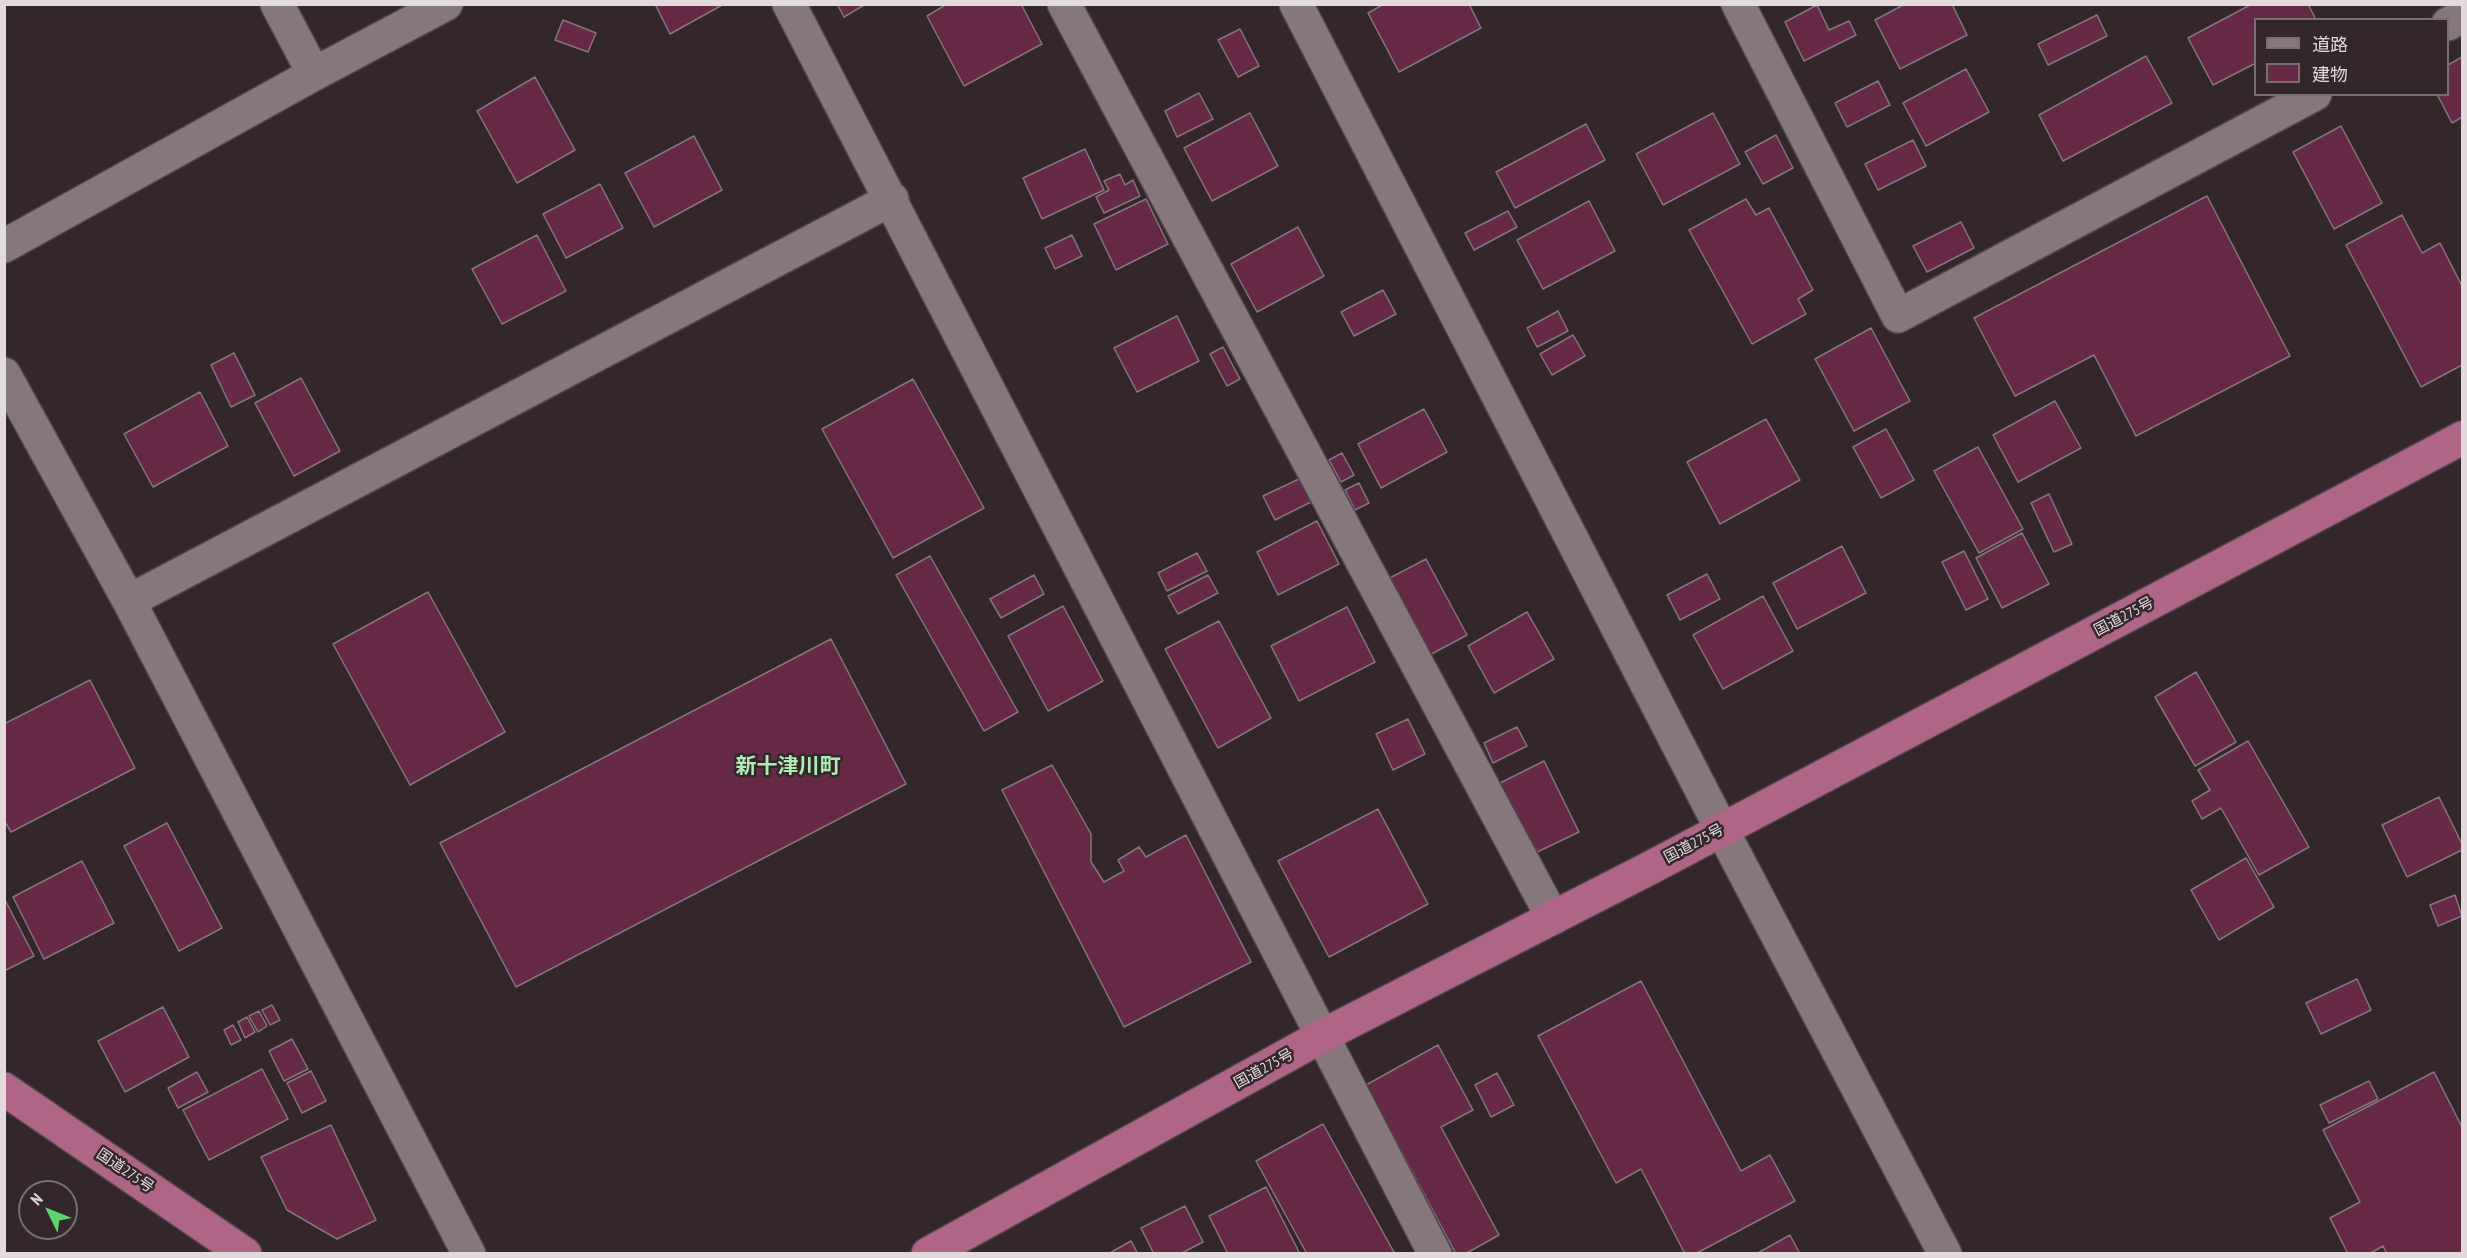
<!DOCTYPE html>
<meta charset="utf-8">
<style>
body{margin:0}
#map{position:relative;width:2467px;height:1258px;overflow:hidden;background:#33272b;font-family:"PT Sans Narrow","Noto Sans JP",sans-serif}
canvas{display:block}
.frame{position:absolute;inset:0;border:6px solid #e2dadd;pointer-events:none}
.legend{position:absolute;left:2254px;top:18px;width:195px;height:78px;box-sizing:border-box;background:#33272b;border:2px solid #796f72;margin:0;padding:8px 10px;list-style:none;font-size:18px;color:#e2dadd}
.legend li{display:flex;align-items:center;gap:12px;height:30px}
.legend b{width:30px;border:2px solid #796f72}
.north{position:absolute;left:18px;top:1180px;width:60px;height:60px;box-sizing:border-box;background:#33272b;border:2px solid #796f72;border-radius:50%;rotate:313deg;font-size:16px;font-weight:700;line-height:24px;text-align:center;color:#e2dadd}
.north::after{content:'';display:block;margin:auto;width:21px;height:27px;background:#5ad56e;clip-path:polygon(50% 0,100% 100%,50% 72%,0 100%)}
</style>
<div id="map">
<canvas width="2467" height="1258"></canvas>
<div class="frame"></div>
<ul class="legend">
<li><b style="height:8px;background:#86777c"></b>道路</li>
<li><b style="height:16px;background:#672a46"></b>建物</li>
</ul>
<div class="north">N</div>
</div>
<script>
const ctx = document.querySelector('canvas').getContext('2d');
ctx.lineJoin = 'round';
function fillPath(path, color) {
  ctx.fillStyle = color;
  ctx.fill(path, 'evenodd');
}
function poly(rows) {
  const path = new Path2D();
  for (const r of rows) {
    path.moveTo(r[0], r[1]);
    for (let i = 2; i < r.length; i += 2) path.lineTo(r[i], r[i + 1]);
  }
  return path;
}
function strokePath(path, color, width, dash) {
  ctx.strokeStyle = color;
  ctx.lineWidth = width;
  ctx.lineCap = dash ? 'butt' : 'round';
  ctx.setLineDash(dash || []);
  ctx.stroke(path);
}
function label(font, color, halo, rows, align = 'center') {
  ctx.font = font + ' "PT Sans Narrow","Noto Sans JP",sans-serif';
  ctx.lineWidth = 5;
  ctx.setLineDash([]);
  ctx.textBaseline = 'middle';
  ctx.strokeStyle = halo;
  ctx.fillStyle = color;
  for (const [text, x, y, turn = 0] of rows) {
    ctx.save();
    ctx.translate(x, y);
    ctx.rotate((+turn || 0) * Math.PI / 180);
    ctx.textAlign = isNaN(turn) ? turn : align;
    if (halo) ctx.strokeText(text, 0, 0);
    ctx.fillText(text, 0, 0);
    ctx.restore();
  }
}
const building = poly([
 [655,4,724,4,670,34,655,4],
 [837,4,866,4,844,17,837,4],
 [947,4,1021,4,1042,44,964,86,927,16,947,4],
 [1384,4,1469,4,1481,28,1399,72,1368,13,1384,4],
 [1905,4,1952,4,1967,35,1900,69,1875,20,1905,4],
 [2252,4,2308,4,2316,20,2256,20,2256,63,2213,85,2188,38,2252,4],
 [1817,5,1829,30,1849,21,1856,35,1804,61,1785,22,1817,5],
 [2097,15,2107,36,2048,65,2038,44,2097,15],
 [563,20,596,33,588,52,555,40,563,20],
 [1240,29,1259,66,1238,77,1218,40,1240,29],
 [2146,56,2172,103,2063,161,2039,115,2146,56],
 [2462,57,2462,117,2452,123,2437,94,2448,94,2448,65,2462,57],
 [1966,69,1989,112,1926,146,1903,103,1966,69],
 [535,77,575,150,517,183,477,111,535,77],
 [1878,81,1890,105,1847,127,1835,103,1878,81],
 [1199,93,1213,119,1177,137,1165,111,1199,93],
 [1250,113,1278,166,1212,201,1184,148,1250,113],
 [1713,113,1740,164,1663,205,1636,154,1713,113],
 [1586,124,1605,160,1515,208,1496,172,1586,124],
 [2341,126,2382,203,2334,229,2293,152,2341,126],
 [1776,135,1793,168,1763,184,1745,152,1776,135],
 [694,136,722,190,654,227,625,173,694,136],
 [1913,140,1926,166,1878,190,1865,164,1913,140],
 [1085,149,1104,190,1042,219,1023,178,1085,149],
 [1120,174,1125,185,1133,180,1140,196,1104,213,1096,197,1109,190,1104,181,1120,174],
 [600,184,623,228,566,258,543,214,600,184],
 [2207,196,2290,356,2136,436,2094,355,2015,396,1974,318,2207,196],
 [1146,199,1168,244,1116,270,1094,224,1146,199],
 [1746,199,1756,215,1769,208,1813,290,1798,299,1806,314,1752,344,1689,230,1746,199],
 [1589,201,1615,251,1543,289,1517,240,1589,201],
 [1508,211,1517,227,1474,250,1465,233,1508,211],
 [2402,215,2422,253,2440,243,2462,286,2462,365,2421,387,2346,245,2402,215],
 [1961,222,1974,248,1927,272,1913,246,1961,222],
 [1298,227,1324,276,1257,312,1231,264,1298,227],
 [537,235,566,291,502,324,472,269,537,235],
 [1072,235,1082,256,1055,269,1045,248,1072,235],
 [1383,290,1396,314,1354,336,1341,312,1383,290],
 [1558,311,1568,331,1537,347,1527,328,1558,311],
 [1177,316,1199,361,1137,392,1114,348,1177,316],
 [1871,328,1910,401,1854,431,1815,359,1871,328],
 [1573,335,1585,356,1552,375,1540,354,1573,335],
 [1223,347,1240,379,1227,386,1210,354,1223,347],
 [234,353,255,395,231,407,211,365,234,353],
 [301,378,340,451,294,476,255,403,301,378],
 [913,379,984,508,893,558,822,429,913,379],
 [200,392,228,446,153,487,124,434,200,392],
 [2055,401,2081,448,2018,482,1993,435,2055,401],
 [1424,409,1447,452,1381,488,1358,444,1424,409],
 [1766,419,1800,480,1720,524,1687,462,1766,419],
 [1886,429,1914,480,1881,498,1853,447,1886,429],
 [1978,447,2023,529,1979,553,1934,471,1978,447],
 [1342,453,1354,475,1341,482,1329,460,1342,453],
 [1301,478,1313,501,1275,520,1263,496,1301,478],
 [1359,483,1369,503,1355,510,1345,490,1359,483],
 [2049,494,2072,544,2054,552,2031,503,2049,494],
 [1317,521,1339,564,1278,595,1257,552,1317,521],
 [2022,533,2049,584,2002,608,1976,558,2022,533],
 [1842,546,1866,593,1797,629,1773,583,1842,546],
 [1964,551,1988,599,1966,610,1942,562,1964,551],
 [1197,553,1207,571,1167,591,1158,573,1197,553],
 [930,556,1018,712,984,731,896,575,930,556],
 [1426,559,1467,635,1426,657,1386,580,1426,559],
 [1707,574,1720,599,1680,620,1667,595,1707,574],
 [1034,575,1044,594,1001,618,990,599,1034,575],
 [1208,575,1218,593,1178,614,1168,596,1208,575],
 [428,592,505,732,410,785,333,644,428,592],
 [1763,596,1793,651,1723,689,1693,635,1763,596],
 [1063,606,1103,681,1048,711,1008,636,1063,606],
 [1347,607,1375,662,1299,701,1271,646,1347,607],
 [1527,612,1554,659,1494,693,1468,646,1527,612],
 [1219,621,1271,718,1218,748,1165,649,1219,621],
 [831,639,906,784,516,987,440,843,831,639],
 [2196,672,2236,742,2195,766,2155,697,2196,672],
 [90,680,135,768,11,832,4,820,4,724,90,680],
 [1408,719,1425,754,1393,770,1376,734,1408,719],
 [1517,727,1527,746,1493,763,1484,743,1517,727],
 [2248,741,2309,847,2259,875,2221,808,2202,819,2192,801,2210,790,2198,770,2248,741],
 [1544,761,1579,832,1533,854,1498,784,1544,761],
 [1052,765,1091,834,1091,862,1104,882,1124,871,1118,860,1139,847,1146,857,1186,835,1251,962,1124,1027,1002,790,1052,765],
 [2439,797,2462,844,2462,850,2407,877,2382,825,2439,797],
 [1378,809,1428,904,1329,957,1278,861,1378,809],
 [167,823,222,928,179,951,124,846,167,823],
 [2246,858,2274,907,2219,940,2191,890,2246,858],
 [82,861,114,923,44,959,13,897,82,861],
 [2455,895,2462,916,2438,926,2430,905,2455,895],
 [4,898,34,956,4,971,4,898],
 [2357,979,2371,1010,2321,1034,2306,1003,2357,979],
 [1641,981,1741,1171,1770,1155,1795,1201,1695,1254,1685,1254,1641,1169,1616,1183,1538,1036,1641,981],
 [272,1005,280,1020,270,1025,262,1010,272,1005],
 [163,1007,189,1057,125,1092,98,1041,163,1007],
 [259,1011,267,1026,258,1032,249,1016,259,1011],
 [247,1017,255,1032,245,1038,238,1022,247,1017],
 [233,1025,241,1040,231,1045,224,1030,233,1025],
 [292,1039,308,1069,284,1081,269,1051,292,1039],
 [1438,1045,1473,1110,1441,1127,1499,1235,1465,1254,1456,1254,1366,1085,1438,1045],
 [262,1069,288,1119,209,1160,183,1110,262,1069],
 [311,1071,326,1101,302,1113,287,1083,311,1071],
 [197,1072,208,1092,178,1108,168,1088,197,1072],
 [2434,1072,2462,1127,2462,1254,2387,1254,2383,1246,2369,1254,2348,1254,2330,1218,2360,1202,2323,1130,2434,1072],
 [1497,1073,1514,1105,1491,1117,1475,1085,1497,1073],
 [2369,1081,2378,1099,2329,1123,2320,1105,2369,1081],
 [1323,1124,1395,1254,1307,1254,1256,1161,1323,1124],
 [331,1125,376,1220,337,1239,287,1210,261,1157,331,1125],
 [1266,1187,1300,1254,1228,1254,1209,1216,1266,1187],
 [1185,1206,1203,1242,1180,1254,1154,1254,1141,1228,1185,1206],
 [1790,1235,1800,1254,1756,1254,1790,1235],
 [1131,1241,1138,1254,1108,1254,1131,1241]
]);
fillPath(building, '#672a46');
strokePath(building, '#84767b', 1.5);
const minor = poly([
 [277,4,314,74],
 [789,4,1435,1254],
 [1064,4,1553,918],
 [1296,4,1722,830],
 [1738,4,1898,316,2315,94],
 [2448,24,2462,16],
 [4,374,129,601,469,1254],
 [129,601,892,199]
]);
const tertiary = poly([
 [4,246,314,74,446,4],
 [1722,830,1945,1254]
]);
const trunk = poly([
 [4,1089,245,1254],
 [928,1254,1322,1036,1648,869,2462,438]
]);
strokePath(minor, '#4e4548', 36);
strokePath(tertiary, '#4e4548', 36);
strokePath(trunk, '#4e4548', 36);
strokePath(minor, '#86777c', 33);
strokePath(tertiary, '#86777c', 33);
strokePath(trunk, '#af6686', 33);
label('15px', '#e2dadd', '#33272b', [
 ["国道275号",2124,617,-28],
 ["国道275号",1694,844,-28],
 ["国道275号",1264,1069,-29],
 ["国道275号",125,1171,34]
]);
label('bold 21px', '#adecb3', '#33272b', [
 ["新十津川町",788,767]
]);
</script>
